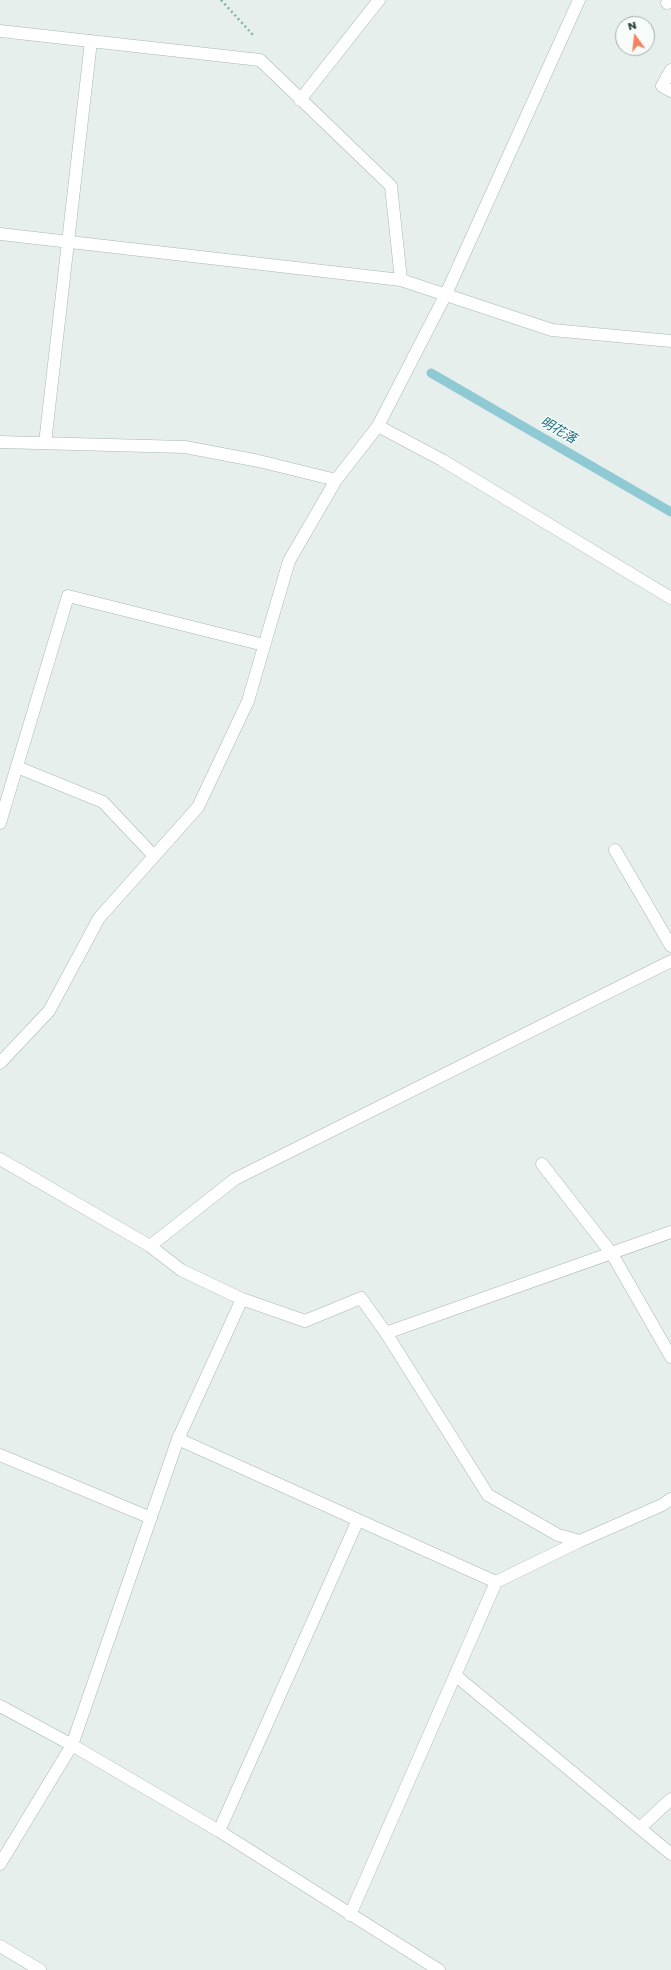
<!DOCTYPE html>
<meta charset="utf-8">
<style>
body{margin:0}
#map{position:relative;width:671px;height:1970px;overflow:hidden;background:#e6efeb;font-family:Poppins,sans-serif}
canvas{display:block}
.north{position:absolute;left:615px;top:16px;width:40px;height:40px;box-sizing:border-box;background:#f7fbf9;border:1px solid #a3b1ad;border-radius:50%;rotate:345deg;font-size:11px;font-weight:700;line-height:16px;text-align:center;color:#24423a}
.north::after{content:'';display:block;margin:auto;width:14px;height:18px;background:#f4845f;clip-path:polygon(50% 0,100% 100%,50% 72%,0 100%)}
</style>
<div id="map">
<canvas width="671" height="1970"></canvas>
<div class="north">N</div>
</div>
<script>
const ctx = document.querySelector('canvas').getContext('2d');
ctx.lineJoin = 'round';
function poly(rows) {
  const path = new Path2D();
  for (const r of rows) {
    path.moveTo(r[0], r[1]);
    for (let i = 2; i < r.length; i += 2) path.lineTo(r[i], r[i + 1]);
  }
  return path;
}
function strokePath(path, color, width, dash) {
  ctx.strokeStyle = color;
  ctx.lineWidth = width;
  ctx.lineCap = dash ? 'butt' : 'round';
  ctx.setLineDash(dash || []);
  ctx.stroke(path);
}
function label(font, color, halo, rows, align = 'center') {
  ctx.font = font + ' Poppins,"Noto Sans JP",sans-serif';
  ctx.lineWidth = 3;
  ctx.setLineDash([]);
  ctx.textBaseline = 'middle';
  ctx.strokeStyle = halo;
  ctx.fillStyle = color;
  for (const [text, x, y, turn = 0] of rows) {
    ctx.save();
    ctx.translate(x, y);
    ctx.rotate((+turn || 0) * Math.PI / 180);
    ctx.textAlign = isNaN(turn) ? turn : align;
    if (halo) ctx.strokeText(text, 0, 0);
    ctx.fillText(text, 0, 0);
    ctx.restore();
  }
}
strokePath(poly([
 [431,373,671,512]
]), '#8ec9d4', 9);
const lane = poly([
 [671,70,662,86,671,91],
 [615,850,671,946],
 [0,1159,150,1246,181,1270,242,1299,305,1321,361,1298,386,1333],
 [150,1246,235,1179,671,961],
 [178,1439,242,1299],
 [0,1455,151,1518]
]);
const street = poly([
 [667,3,669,0],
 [0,31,260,60,391,186,401,280],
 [300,100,379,0],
 [0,234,401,280,552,330,671,341],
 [378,426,442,460,671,598],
 [0,442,185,447,259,461,336,480],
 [45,443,91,41],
 [17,767,103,802,154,856],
 [0,823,68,596,264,645],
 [0,1063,49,1011,99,918,198,807,248,701,289,561,336,480,378,426,446,294,579,0],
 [542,1164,612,1254,671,1357],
 [580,1541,558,1535,488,1495,386,1333,671,1232],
 [455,1675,671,1854],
 [0,1706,72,1745,219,1831,439,1970],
 [640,1828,671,1799],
 [219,1831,358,1520],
 [0,1864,72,1745,178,1439,496,1582,580,1541,662,1505,671,1499],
 [350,1915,496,1582],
 [0,1946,40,1970]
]);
strokePath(lane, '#a8b8b2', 13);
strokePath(street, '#a8b8b2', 13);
strokePath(poly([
 [221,0,254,36]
]), '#86b3a5', 2.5, [2, 3]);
strokePath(lane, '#fff', 12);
strokePath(street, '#fff', 12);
label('italic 13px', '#1c6f80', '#f7fbf9', [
 ["明花落",558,431,30]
]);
</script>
